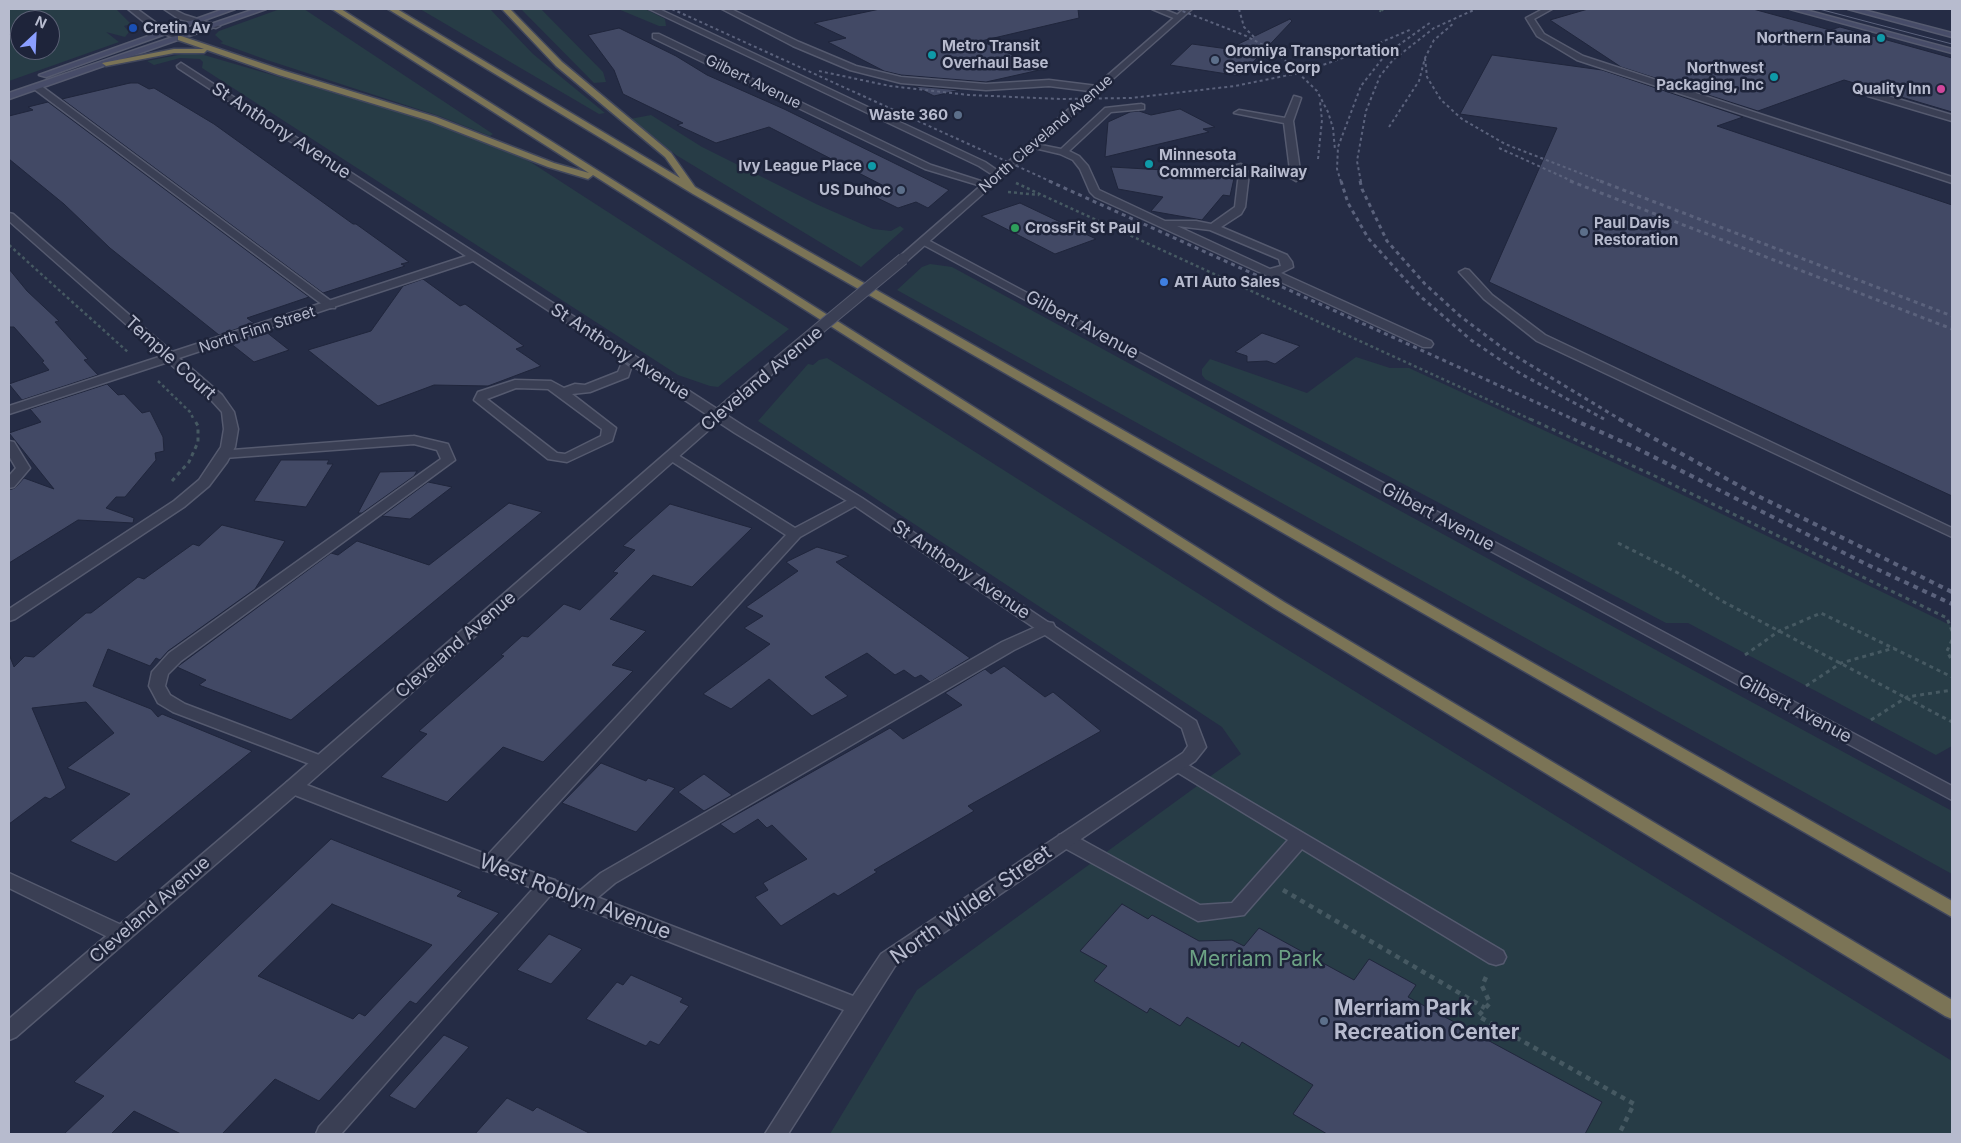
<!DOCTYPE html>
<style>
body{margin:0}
#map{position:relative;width:1961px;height:1143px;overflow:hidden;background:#252c45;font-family:Inter,sans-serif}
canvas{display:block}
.frame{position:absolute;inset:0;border:10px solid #b7bbce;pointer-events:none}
.north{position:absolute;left:10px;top:10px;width:50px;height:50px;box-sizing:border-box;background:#1e243a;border:1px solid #5b6075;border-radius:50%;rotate:25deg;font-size:14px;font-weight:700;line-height:20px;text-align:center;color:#b7bbce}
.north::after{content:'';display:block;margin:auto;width:18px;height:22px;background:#8b9fff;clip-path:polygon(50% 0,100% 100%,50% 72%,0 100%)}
</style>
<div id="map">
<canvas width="1961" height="1143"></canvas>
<div class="frame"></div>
<div class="north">N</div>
</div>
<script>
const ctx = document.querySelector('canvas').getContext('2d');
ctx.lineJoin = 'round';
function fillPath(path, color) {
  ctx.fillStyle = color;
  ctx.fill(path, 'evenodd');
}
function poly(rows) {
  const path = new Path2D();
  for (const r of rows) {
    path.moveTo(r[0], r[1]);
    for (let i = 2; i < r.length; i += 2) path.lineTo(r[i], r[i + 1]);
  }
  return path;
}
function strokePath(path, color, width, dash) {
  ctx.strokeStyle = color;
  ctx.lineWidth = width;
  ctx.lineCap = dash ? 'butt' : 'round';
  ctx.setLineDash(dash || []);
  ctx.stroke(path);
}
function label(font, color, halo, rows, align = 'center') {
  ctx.font = font + ' Inter,sans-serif';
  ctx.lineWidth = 5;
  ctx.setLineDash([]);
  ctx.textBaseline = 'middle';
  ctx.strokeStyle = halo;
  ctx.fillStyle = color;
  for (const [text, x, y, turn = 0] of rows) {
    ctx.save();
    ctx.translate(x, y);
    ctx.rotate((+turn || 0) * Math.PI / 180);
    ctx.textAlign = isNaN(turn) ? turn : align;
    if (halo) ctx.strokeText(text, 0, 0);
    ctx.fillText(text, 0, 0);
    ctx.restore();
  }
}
fillPath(poly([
 [9,9,116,9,131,24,124,26,129,32,125,37,106,32,119,42,9,81],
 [20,20,50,20,50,50,20,50],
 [280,9,304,9,493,134,490,136,439,116,267,60,220,43,223,42,215,35,219,31],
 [420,9,490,9,533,54,605,113,599,114],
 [521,9,541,9,603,72,606,82,594,83],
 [618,9,645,9,665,19,666,26,659,26],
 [188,53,204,55,430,121,500,147,532,163,789,329,718,387,710,386,678,375,202,68,203,62,200,59,180,58,154,65,147,61],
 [651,115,702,147,816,204,873,229,891,231,900,226,904,229,861,267,676,155,630,119],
 [930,264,952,267,1952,811,1952,874,897,290,922,267],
 [1356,357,1390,368,1409,368,1656,482,1952,626,1952,746,1936,755,1688,623,1666,623,1205,379,1202,375,1202,369,1210,359,1307,393],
 [827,358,1251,627,1952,1061,1952,1134,830,1134,917,990,1241,754,1222,727,758,421,808,364,813,365,819,360]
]), '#273c46');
const building = poly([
 [880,9,1078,9,1079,18,981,41,1044,69,986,82,901,75,884,71,828,42,846,38,814,23,880,9],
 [1588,9,1753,9,1830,30,1840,27,1952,58,1952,112,1844,80,1758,111,1621,67,1550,20,1588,9],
 [1290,19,1292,21,1240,76,1170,65,1192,44,1228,49,1290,19],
 [619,28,676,56,707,75,784,109,949,190,928,208,916,202,898,208,867,193,886,187,769,127,716,143,677,125,683,123,623,94,614,70,588,35,619,28],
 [1492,55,1602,70,1743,117,1717,126,1952,205,1952,496,1489,282,1557,128,1460,114,1492,55],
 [130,83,138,83,149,89,154,88,214,124,353,224,356,224,409,262,401,264,405,266,323,293,62,99,130,83],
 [914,86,960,90,934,96,914,86],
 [48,102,309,297,247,318,254,323,219,335,110,248,64,204,9,159,9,116,33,110,28,107,48,102],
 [1180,109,1215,127,1203,129,1209,132,1105,157,1108,122,1130,112,1139,111,1151,115,1180,109],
 [1111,167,1235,174,1230,196,1223,195,1202,220,1151,211,1163,197,1118,189,1111,167],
 [1020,203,1096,239,1055,254,981,216,1020,203],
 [9,269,27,291,59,321,55,322,88,359,84,360,98,375,22,400,9,384,49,370,42,362,44,361,14,327,9,327,9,269],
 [423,279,460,306,465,304,524,346,516,349,541,366,488,386,434,385,378,406,308,350,371,331,403,286,423,279],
 [265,331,289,350,254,362,230,343,265,331],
 [1262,333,1300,346,1275,364,1267,361,1247,362,1247,356,1235,352,1262,333],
 [107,384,118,395,124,394,142,413,150,411,163,437,164,451,155,453,156,460,125,497,116,497,106,508,134,518,133,523,78,520,9,563,9,490,15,488,24,478,54,489,9,433,41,422,30,409,107,384],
 [281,460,329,460,327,464,333,464,306,507,254,501,281,460],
 [417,471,414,476,362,513,358,513,380,472,417,471],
 [428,482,452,487,410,519,382,516,428,482],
 [509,503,542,512,291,720,199,685,206,680,177,667,331,553,338,555,357,541,429,565,509,503],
 [670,504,752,528,692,587,653,575,610,619,646,631,612,665,633,671,543,762,503,747,447,802,381,777,427,734,419,731,504,656,501,655,522,636,528,637,564,604,580,610,618,573,613,572,635,550,623,546,670,504],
 [222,525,285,541,255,589,168,651,160,660,156,658,150,666,108,649,93,686,151,709,158,717,162,714,252,751,116,862,70,841,130,794,67,768,114,733,86,702,32,708,66,788,50,799,45,797,9,824,9,654,14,667,25,656,34,657,86,613,91,613,138,577,144,579,193,544,199,546,222,525],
 [817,547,849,556,836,562,970,658,930,682,921,675,915,678,904,670,895,675,867,653,825,677,848,696,812,716,769,679,731,709,703,694,770,644,744,628,763,616,746,607,798,571,786,562,817,547],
 [1004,666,1045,697,1053,692,1101,731,968,806,974,811,874,870,877,872,838,896,834,893,781,926,755,897,768,890,763,883,807,859,772,825,767,828,758,819,734,834,720,824,890,728,903,739,962,705,945,693,985,669,991,674,1004,666],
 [601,763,646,781,648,778,675,788,636,832,562,803,601,763],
 [704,774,732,795,704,811,678,792,704,774],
 [331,839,462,891,457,896,499,913,416,1004,410,1001,319,1101,275,1079,222,1134,181,1134,134,1111,111,1134,64,1134,104,1096,74,1082,331,839],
 [332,904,432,945,365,1016,359,1013,353,1019,258,976,332,904],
 [1122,904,1148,919,1152,915,1199,941,1232,940,1244,946,1259,928,1354,980,1369,959,1416,985,1408,997,1602,1102,1585,1134,1327,1134,1293,1114,1313,1085,1242,1042,1239,1047,1187,1017,1180,1026,1150,1008,1147,1013,1094,981,1107,966,1080,951,1122,904],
 [549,934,582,949,551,984,517,970,549,934],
 [631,975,683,998,680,1002,689,1006,659,1045,650,1041,646,1046,586,1019,617,982,623,985,631,975],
 [444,1035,469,1047,415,1109,389,1096,444,1035],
 [507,1098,533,1111,537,1107,591,1134,475,1134,507,1098]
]);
fillPath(building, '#424965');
strokePath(building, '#20263c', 1);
const service = poly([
 [649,9,659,9,985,162,1004,175,996,177,979,166,649,9],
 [722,9,731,9,799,42,856,66,901,77,986,84,1049,80,1097,86,1101,89,1097,92,1049,86,986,90,901,83,850,70,793,46,722,9],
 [1543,9,1552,9,1534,19,1544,34,1583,56,1952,177,1952,183,1577,60,1537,36,1526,18,1543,9],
 [34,85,40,85,335,304,335,308,327,308,34,89,34,85],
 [1871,91,1952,115,1952,121,1868,96,1867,94,1871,91],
 [1294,96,1301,98,1293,121,1301,178,1296,181,1291,178,1284,123,1234,113,1239,110,1285,118,1294,96],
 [1141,104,1144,105,1144,109,1111,112,1069,151,1079,156,1088,166,1099,190,1165,221,1196,221,1211,224,1235,207,1239,173,1233,166,1241,164,1249,173,1245,207,1241,214,1221,227,1287,255,1292,262,1293,267,1281,273,1431,341,1433,344,1431,347,1423,347,1095,197,1090,192,1080,169,1073,160,1060,154,1026,146,1031,143,1061,149,1105,108,1141,104],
 [1177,226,1210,230,1279,259,1281,266,1270,269,1177,226],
 [1465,269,1469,270,1492,295,1545,335,1952,528,1952,537,1537,341,1484,299,1459,272,1465,269],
 [625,364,631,368,628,377,590,392,572,394,616,428,612,441,567,462,548,459,474,400,478,392,515,380,551,381,564,388,575,384,585,385,618,372,621,365,625,364],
 [516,388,548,389,602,429,601,436,565,454,557,453,487,399,516,388],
 [414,436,448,444,455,460,181,661,168,674,165,686,170,695,185,704,327,758,330,762,327,766,321,768,315,766,173,712,158,703,149,686,152,672,169,653,441,459,437,450,414,444,224,458,217,454,219,451,414,436],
 [9,441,14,442,30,468,14,487,9,488,9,476,16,468,9,456,9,441],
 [673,452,795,528,852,498,857,497,864,501,800,537,497,870,490,872,483,870,481,865,483,860,786,535,668,459,666,456,673,452],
 [1047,622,1053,623,1055,627,1053,631,1014,650,615,883,590,904,583,906,576,904,573,899,576,894,601,873,1002,642,1047,622],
 [1178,759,1503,951,1506,957,1503,963,1496,965,1489,963,1302,849,1244,915,1198,921,1059,845,1057,840,1059,835,1066,833,1073,835,1200,905,1232,903,1288,840,1172,769,1169,765,1172,761,1178,759],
 [548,878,555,880,558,885,555,890,341,1134,316,1134,319,1127,541,880,548,878]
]);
const minor = poly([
 [1152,9,1163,9,1183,17,1176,19,1152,9],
 [653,34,659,34,931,165,993,185,988,188,925,169,653,38,653,34],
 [181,63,745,427,862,498,1196,721,1206,747,1203,751,1195,761,895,966,788,1134,765,1134,844,1010,287,792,284,787,287,782,293,781,299,782,853,996,881,954,1183,753,1188,746,1182,728,852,504,735,433,473,261,179,358,222,395,234,412,238,429,235,447,227,462,209,486,184,507,15,619,9,621,9,609,174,501,199,480,221,447,224,429,222,412,212,401,168,362,9,414,9,406,162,356,9,221,9,213,13,214,172,352,466,256,178,68,177,66,181,63],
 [924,238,1952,786,1952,800,920,243,919,241,924,238],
 [9,873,128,928,131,934,128,940,121,942,114,940,9,888,9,873]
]);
const tertiary = poly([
 [128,9,137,9,159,25,185,38,178,40,153,29,128,9],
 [164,9,173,9,185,15,220,26,216,28,179,19,164,9],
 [1184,9,1192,9,907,261,899,261,899,257,1184,9],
 [775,361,781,365,779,368,299,792,16,1037,9,1040,9,1019,287,782,771,362,775,361]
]);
const secondary = poly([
 [224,9,235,9,46,77,39,75,224,9],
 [255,9,266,9,9,99,9,93,255,9],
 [1790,9,1802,9,1952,49,1952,53,1790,9],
 [1848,9,1860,9,1952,33,1952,37,1848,9]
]);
const motorway = poly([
 [332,9,341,9,1284,602,1952,1000,1952,1019,1945,1016,1274,608,593,175,588,179,548,167,430,121,279,75,207,50,204,53,174,53,106,66,102,63,174,49,204,49,178,40,178,36,181,36,285,71,436,117,554,163,589,173,332,9],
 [388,9,397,9,680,178,665,157,556,66,502,9,510,9,562,62,671,153,695,187,1952,901,1952,917,693,194,388,9]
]);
strokePath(service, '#555a6f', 3);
strokePath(minor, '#555a6f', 3);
strokePath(tertiary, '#555a6f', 3);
strokePath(secondary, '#555a6f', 3);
strokePath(motorway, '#41475c', 3);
strokePath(poly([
 [1380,12,1381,9,1384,11]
]), '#465962', 2, [2, 2]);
strokePath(poly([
 [1016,183,1532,420],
 [1008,192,1039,195],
 [9,245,129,353],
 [158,381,190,412,194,420]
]), '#465962', 2.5, [3, 3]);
strokePath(poly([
 [1530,419,1657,477,1947,618,1952,631],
 [172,481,189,462,198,442,198,426,194,419],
 [1618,543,1678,573,1722,601,1952,722],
 [1952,640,1947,651,1952,661],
 [1745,655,1779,631,1821,613,1952,677],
 [1806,686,1841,663,1894,648],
 [1871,720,1907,697,1952,690]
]), '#465962', 3, [4, 4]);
strokePath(poly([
 [1283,890,1485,1008],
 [1486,977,1482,986,1490,1003,1478,1016,1634,1104,1619,1134]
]), '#465962', 4.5, [5, 5]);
fillPath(service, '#3a3f54');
fillPath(minor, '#3a3f54');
fillPath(tertiary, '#3a3f54');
fillPath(secondary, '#474c68');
fillPath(motorway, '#7b7456');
strokePath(poly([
 [1819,9,1952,44]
]), '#5b627c', 1);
strokePath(poly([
 [672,9,1052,182],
 [1177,9,1244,35,1271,49,1287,62,1317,91,1328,112,1333,128,1335,150],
 [1239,9,1244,27,1255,38],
 [1425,58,1427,77,1441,100,1462,119,1505,144,1603,182],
 [819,71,890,86,969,95,1060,99,1131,98,1235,86,1299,73,1349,56,1412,29],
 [1389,127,1419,81,1425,58,1434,40,1454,23],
 [1499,148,1574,182],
 [1318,159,1322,120,1320,102],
 [1341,182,1337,169,1338,147,1361,86,1386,54,1431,22],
 [1361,182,1357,161,1366,111,1380,76,1393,60,1434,28,1476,9]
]), '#5b627c', 2, [3, 3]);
strokePath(poly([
 [1049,181,1575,420],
 [1341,181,1348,203,1368,238,1420,296,1471,340,1521,374,1604,419],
 [1360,181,1362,189,1387,241,1425,284,1460,316,1504,349,1621,420],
 [1570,181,1952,329],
 [1600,181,1952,316]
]), '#5b627c', 3, [4, 4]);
strokePath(poly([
 [1572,419,1632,446,1868,565,1952,604],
 [1619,419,1754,494,1952,592]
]), '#5b627c', 4, [5, 5]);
const tertiaryBridge = poly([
 [775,365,903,259]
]);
strokePath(tertiaryBridge, '#555a6f', 13, []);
strokePath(tertiaryBridge, '#3a3f54', 11);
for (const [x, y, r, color] of [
 [133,28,5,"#1a4fb4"],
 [1881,38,5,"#0f9aa8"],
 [932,55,5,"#0f9aa8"],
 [1215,60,5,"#5c6f8a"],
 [1774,77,5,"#0f9aa8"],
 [1941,89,5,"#d1479c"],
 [958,115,5,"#5c6f8a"],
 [1149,164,5,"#0f9aa8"],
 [872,166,5,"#0f9aa8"],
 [901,190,5,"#5c6f8a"],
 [1015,228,5,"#2e9e5b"],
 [1584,232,5,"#5c6f8a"],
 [1164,282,5,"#3f7fe0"],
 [1324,1021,5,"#5c6f8a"]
]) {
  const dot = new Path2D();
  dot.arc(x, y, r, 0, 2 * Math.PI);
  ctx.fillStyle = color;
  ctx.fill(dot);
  strokePath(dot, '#1e243a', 2);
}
label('bold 15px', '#b7bbce', '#1e243a', [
 ["Cretin Av",143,28],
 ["Northern Fauna",1871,38,"right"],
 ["Metro Transit",942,46],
 ["Overhaul Base",942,63],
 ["Oromiya Transportation",1225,51],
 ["Service Corp",1225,68],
 ["Northwest",1764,68,"right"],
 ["Packaging, Inc",1764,85,"right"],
 ["Quality Inn",1931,89,"right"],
 ["Waste 360",948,115,"right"],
 ["Minnesota",1159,155],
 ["Commercial Railway",1159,172],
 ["Ivy League Place",862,166,"right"],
 ["US Duhoc",891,190,"right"],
 ["Paul Davis",1594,223],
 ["Restoration",1594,240],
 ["CrossFit St Paul",1025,228],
 ["ATI Auto Sales",1174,282]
], 'left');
label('15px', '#b7bbce', '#1e243a', [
 ["Gilbert Avenue",753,82,26],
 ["North Cleveland Avenue",1046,134,-41],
 ["North Finn Street",257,330,-18]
]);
label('18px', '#b7bbce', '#1e243a', [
 ["St Anthony Avenue",281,131,33],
 ["Gilbert Avenue",1082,325,28],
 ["St Anthony Avenue",620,352,33],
 ["Temple Court",170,358,42],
 ["Cleveland Avenue",762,379,-40],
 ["Gilbert Avenue",1438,517,28],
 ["St Anthony Avenue",961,570,34],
 ["Cleveland Avenue",456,645,-41],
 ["Gilbert Avenue",1795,709,28],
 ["Cleveland Avenue",150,910,-41]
]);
label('21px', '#b7bbce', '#1e243a', [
 ["West Roblyn Avenue",575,897,21],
 ["North Wilder Street",971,905,-35]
]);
label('21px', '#6ca184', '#1e243a', [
 ["Merriam Park",1256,960]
]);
label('bold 21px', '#b7bbce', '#1e243a', [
 ["Merriam Park",1334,1009],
 ["Recreation Center",1334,1033]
], 'left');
</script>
